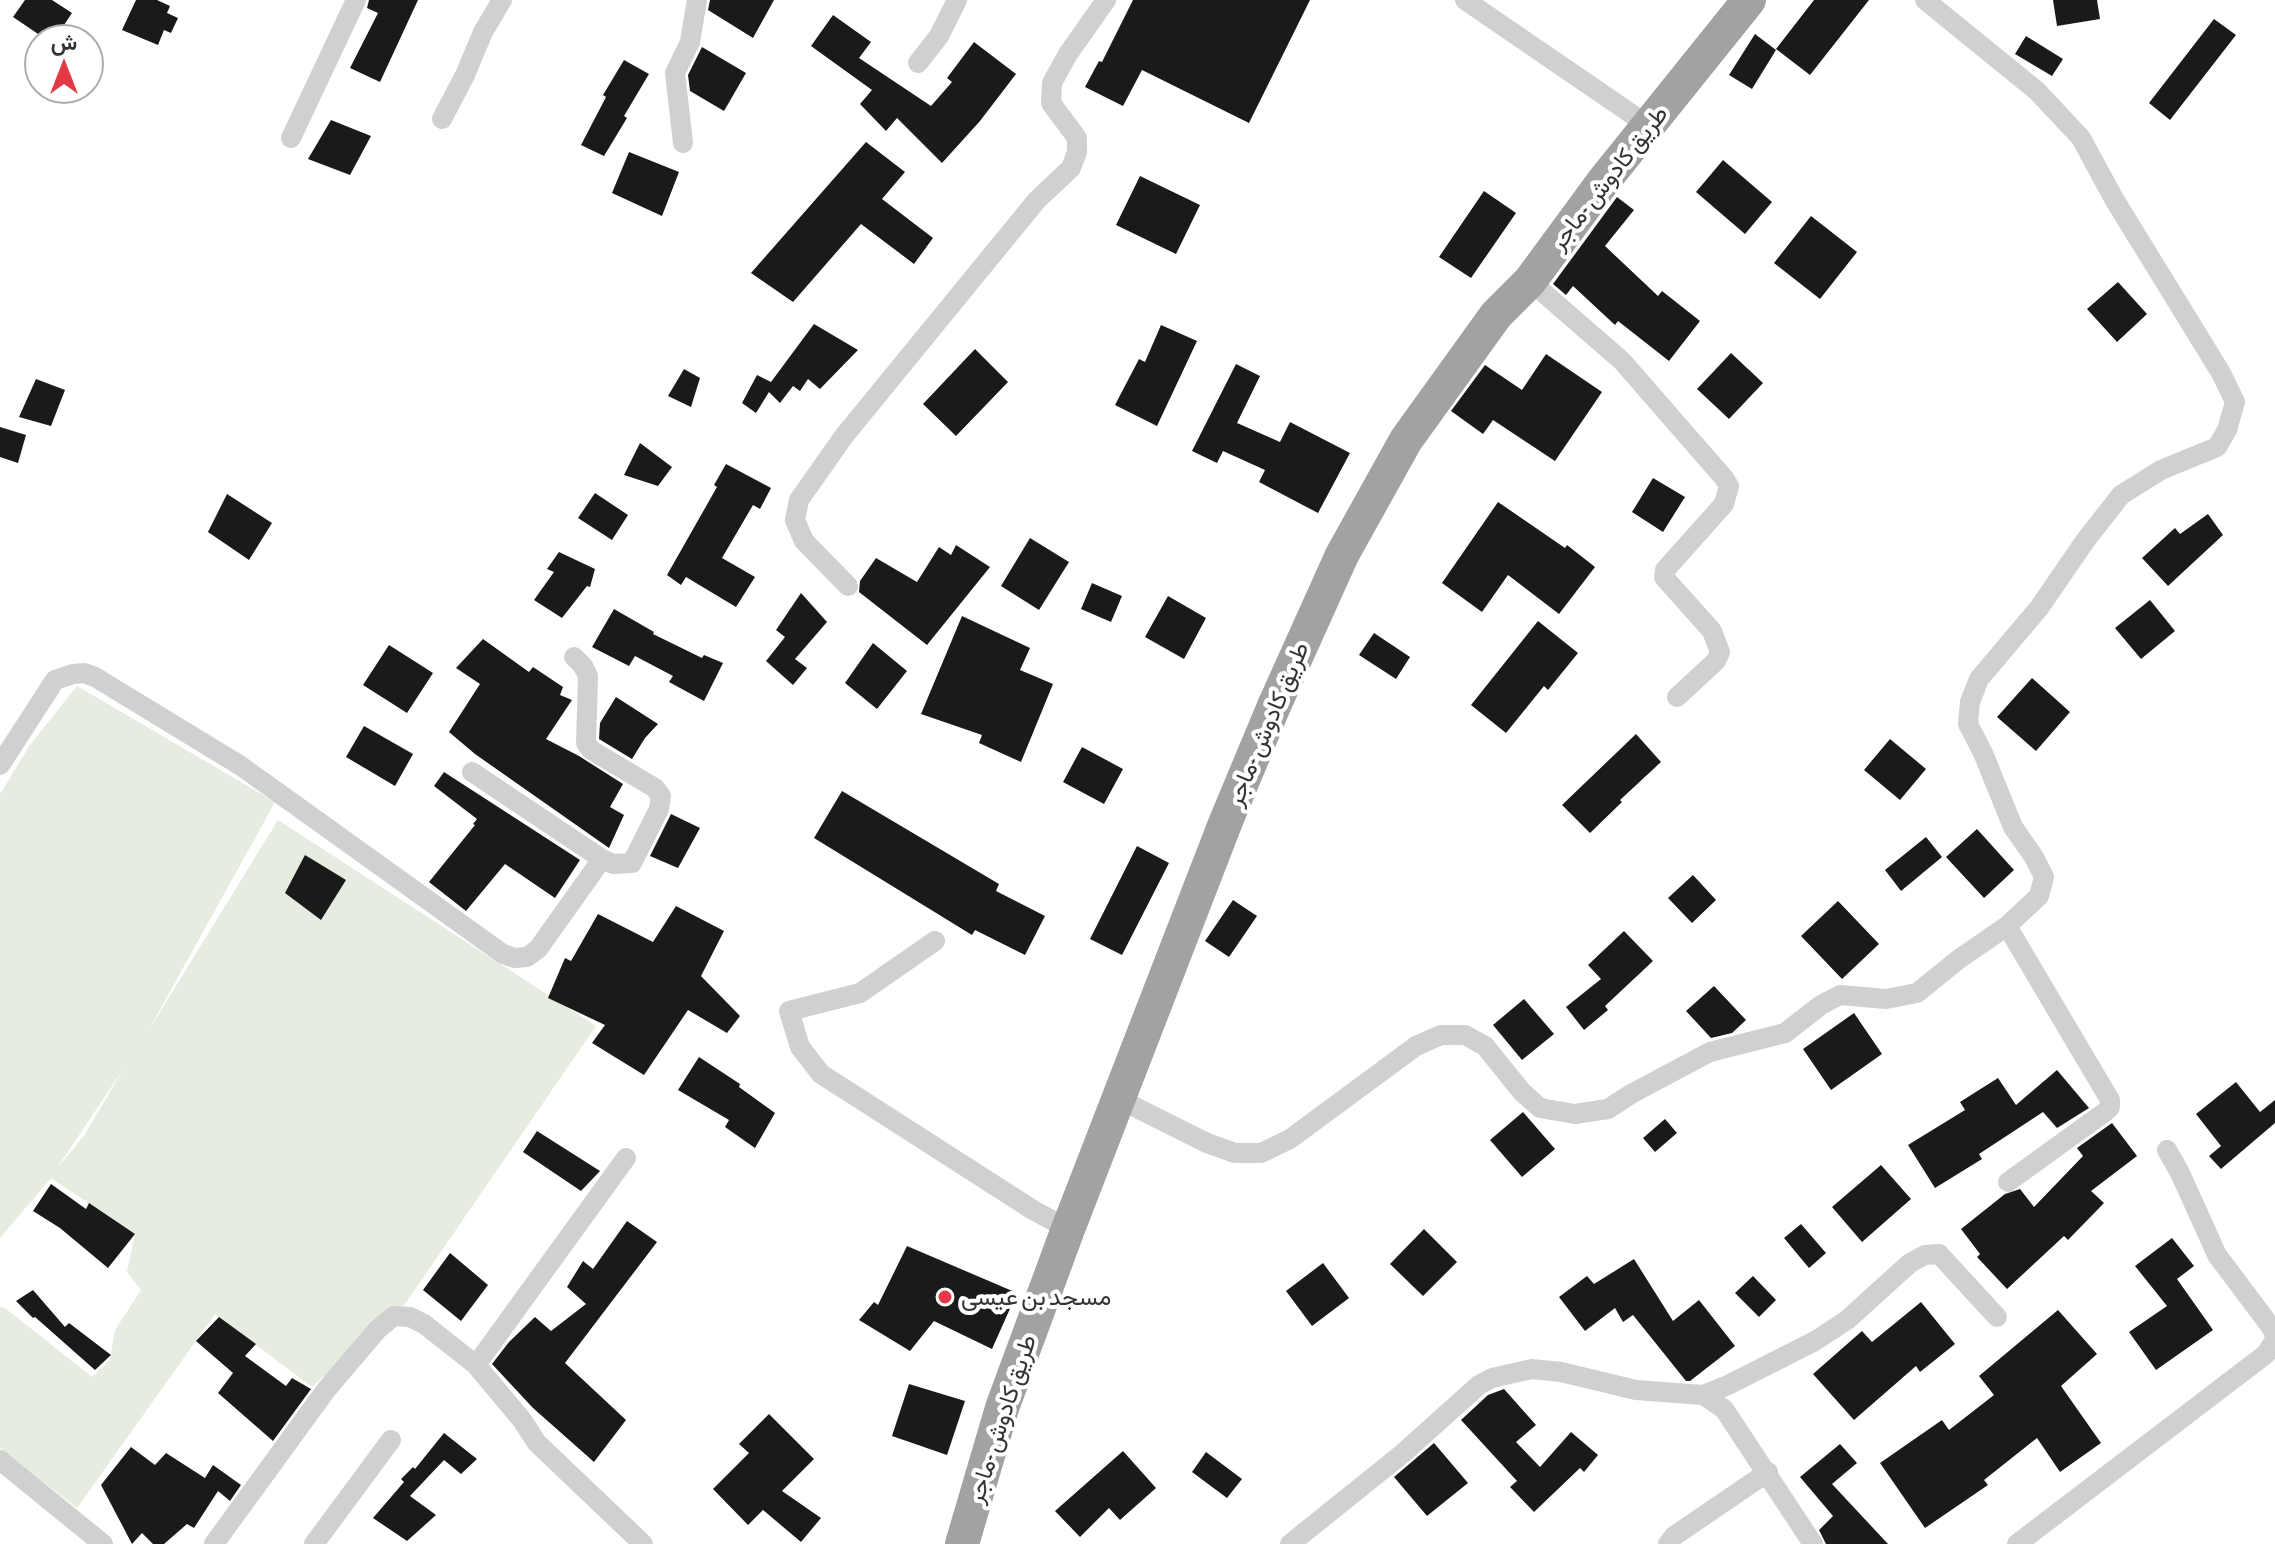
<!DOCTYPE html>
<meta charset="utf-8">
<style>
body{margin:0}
#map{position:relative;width:2275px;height:1544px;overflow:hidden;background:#fff;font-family:"Asap Condensed",Vazirmatn,sans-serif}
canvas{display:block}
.north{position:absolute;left:24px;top:24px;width:80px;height:80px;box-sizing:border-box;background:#fff;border:2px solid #adadad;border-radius:50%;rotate:0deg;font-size:22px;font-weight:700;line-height:32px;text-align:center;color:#333}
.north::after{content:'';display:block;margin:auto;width:28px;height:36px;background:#e63946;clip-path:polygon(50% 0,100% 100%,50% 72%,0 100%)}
</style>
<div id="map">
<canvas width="2275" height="1544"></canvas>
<div class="north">ش</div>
</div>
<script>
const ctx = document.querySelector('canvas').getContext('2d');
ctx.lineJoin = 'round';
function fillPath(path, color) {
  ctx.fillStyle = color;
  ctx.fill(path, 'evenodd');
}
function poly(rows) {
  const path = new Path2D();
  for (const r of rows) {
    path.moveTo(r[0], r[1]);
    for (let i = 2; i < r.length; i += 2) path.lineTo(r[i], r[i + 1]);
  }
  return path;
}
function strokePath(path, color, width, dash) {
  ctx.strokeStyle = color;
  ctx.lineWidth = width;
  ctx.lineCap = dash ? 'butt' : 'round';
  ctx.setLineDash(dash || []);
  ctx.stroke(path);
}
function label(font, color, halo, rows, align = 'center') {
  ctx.font = font + ' "Asap Condensed",Vazirmatn,sans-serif';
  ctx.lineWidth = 8;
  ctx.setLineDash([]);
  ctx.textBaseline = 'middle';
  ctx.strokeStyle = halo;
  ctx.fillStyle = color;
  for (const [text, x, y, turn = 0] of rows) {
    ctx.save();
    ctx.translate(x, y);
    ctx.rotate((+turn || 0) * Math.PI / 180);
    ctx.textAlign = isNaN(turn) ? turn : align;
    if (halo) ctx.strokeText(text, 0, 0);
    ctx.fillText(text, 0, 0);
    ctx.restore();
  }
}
fillPath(poly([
 [77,686,275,802,147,1033,278,820,596,1026,405,1304,312,1387,215,1314,77,1508,0,1448,0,1307,5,1308,92,1377,110,1360,115,1330,141,1290,127,1272,135,1234,51,1178,0,1238,0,794,30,745],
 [124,1068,84,1136,59,1166,59,1165]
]), '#e6ecdf');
fillPath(poly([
 [25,0,52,0,72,13,54,40,47,40,13,17],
 [136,0,157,0,170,6,167,13,178,18,171,33,164,30,158,45,122,30],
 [369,0,418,0,380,82,350,68,378,13,367,8],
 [710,0,774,0,753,38,708,10],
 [1133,0,1310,0,1249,123,1142,70,1123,106,1085,87,1099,61,1102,62],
 [1814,0,1869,0,1810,75,1776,49],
 [2053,0,2097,0,2100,19,2057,26],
 [833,15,871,42,859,58,931,106,952,82,947,78,974,42,1016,74,980,121,942,163,897,118,886,131,860,104,872,90,811,46],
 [2214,19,2236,35,2170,120,2149,103],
 [1755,34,1776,50,1752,89,1729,75],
 [2026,36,2063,59,2052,76,2015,54],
 [702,47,746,73,724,111,690,91,688,75],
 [624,60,649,74,624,116,627,118,604,156,581,145,606,97,603,95],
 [331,120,371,136,350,175,308,159],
 [866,142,905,172,882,199,933,238,914,264,861,224,793,302,751,273],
 [629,152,679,172,662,216,612,193],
 [1723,160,1772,202,1745,234,1696,192],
 [1140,176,1200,205,1176,254,1116,225],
 [1484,191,1516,213,1471,278,1439,257],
 [1617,197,1634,210,1605,246,1658,296,1662,291,1700,321,1669,361,1618,321,1615,325,1573,286,1566,295,1553,284],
 [1811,216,1857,252,1820,299,1774,263],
 [2118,282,2147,314,2117,342,2087,309],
 [814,324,858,350,820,389,808,379,800,391,793,386,780,403,769,392,756,413,742,403,757,375,771,382],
 [1161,325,1197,341,1157,426,1115,405,1139,359,1145,362],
 [975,349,1008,382,956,436,923,404],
 [1731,353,1763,383,1729,419,1697,389],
 [1546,354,1602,392,1555,461,1493,420,1483,434,1451,411,1485,365,1522,390],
 [1236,364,1260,376,1237,423,1280,442,1290,422,1350,453,1318,513,1259,482,1265,470,1223,451,1217,463,1192,451],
 [684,369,700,378,691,407,668,396],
 [36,379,65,390,51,426,19,417],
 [0,427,26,435,18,463,0,457],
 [640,443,672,467,658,486,624,475],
 [726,464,771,488,760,509,753,505,722,558,755,577,736,607,686,577,681,585,667,575,717,487,714,485],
 [1653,478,1685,497,1663,532,1632,512],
 [595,493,628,515,612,540,578,518],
 [227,494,272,523,249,560,208,532],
 [1498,502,1565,548,1567,545,1595,567,1559,614,1508,575,1482,612,1442,583],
 [2208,514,2223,535,2168,586,2142,558,2175,528,2180,534],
 [1030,538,1069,562,1039,610,1001,586],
 [956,545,990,567,927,645,859,592,860,581,876,558,917,582,939,547,951,555],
 [559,552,595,569,590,587,587,586,562,618,534,600,554,572,547,569],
 [1092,583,1122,596,1111,622,1081,609],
 [801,593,827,622,795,659,807,668,793,685,766,661,785,637,776,630],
 [1168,596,1206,618,1184,659,1145,637],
 [2150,600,2175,631,2141,659,2115,628],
 [614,609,654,632,653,634,702,658,704,655,723,663,704,701,669,682,673,676,635,656,629,666,592,647],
 [962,616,1030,648,1020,670,1053,684,1021,762,979,743,982,735,921,714],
 [1538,621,1578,653,1548,690,1544,686,1506,733,1471,705],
 [1374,633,1410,657,1396,679,1359,655],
 [483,639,529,672,533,667,563,687,560,695,572,700,546,739,579,756,623,784,610,807,624,815,609,848,475,754,449,732,480,684,456,668],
 [873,643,907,671,877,709,845,683],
 [389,645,433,673,407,713,363,685],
 [2032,678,2070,712,2036,751,1997,717],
 [616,697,658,724,645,738,632,759,599,739,600,723],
 [364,726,413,754,395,786,346,757],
 [1636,734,1661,762,1620,800,1622,802,1590,833,1562,805],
 [1890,739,1926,769,1900,800,1864,770],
 [1082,747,1123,769,1104,804,1063,782],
 [444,772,580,860,555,898,505,864,466,911,429,882,475,825,473,824,477,819,434,786],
 [842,791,999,884,996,891,1045,916,1025,955,975,930,972,935,814,838],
 [671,814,700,828,678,868,650,856],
 [1977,829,2014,870,1984,898,1946,857],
 [1926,837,1942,857,1901,891,1885,870],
 [1137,846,1169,863,1122,955,1090,939],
 [305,855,346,880,321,920,285,893],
 [1693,875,1716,900,1692,923,1668,898],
 [1233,900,1257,916,1229,957,1205,941],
 [1838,901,1879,944,1842,979,1801,936],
 [676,906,724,931,701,976,740,1016,727,1033,688,1010,644,1075,592,1043,605,1025,548,998,565,958,571,961,598,914,653,942],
 [1624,931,1653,961,1605,1006,1608,1010,1584,1030,1566,1007,1601,979,1588,965],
 [1714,986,1746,1020,1732,1033,1711,1038,1686,1011],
 [1524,999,1554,1034,1522,1060,1493,1025],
 [1854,1013,1882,1054,1831,1090,1803,1049],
 [699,1057,740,1084,739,1087,775,1113,755,1148,725,1127,729,1120,678,1090],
 [2057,1070,2089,1108,2057,1128,2043,1112,1979,1154,1982,1159,1935,1188,1908,1145,1965,1110,1960,1102,1998,1078,2016,1105],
 [2236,1082,2260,1112,2275,1100,2275,1123,2221,1169,2209,1156,2221,1146,2196,1114],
 [1523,1112,1555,1149,1522,1177,1490,1140],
 [1665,1119,1677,1133,1655,1152,1643,1138],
 [2112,1123,2137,1156,2091,1191,2104,1203,2068,1240,2064,1236,2007,1289,1977,1257,1980,1254,1961,1229,2005,1194,2020,1189,2034,1207,2083,1156,2077,1148],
 [537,1131,600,1171,581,1191,523,1152],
 [1881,1165,1911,1199,1862,1242,1832,1207],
 [51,1184,86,1209,89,1203,135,1234,108,1268,60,1228,33,1211],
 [627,1221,657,1242,565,1363,626,1420,594,1462,533,1408,492,1364,509,1342,535,1317,551,1331,586,1304,567,1287,583,1261,593,1269],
 [1801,1224,1826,1253,1809,1268,1784,1238],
 [1424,1229,1457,1262,1423,1296,1390,1264],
 [2172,1238,2194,1266,2177,1279,2213,1330,2156,1370,2129,1332,2167,1306,2135,1266],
 [907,1246,1017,1293,992,1349,934,1321,910,1351,859,1320,874,1302,878,1305],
 [450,1253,488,1285,461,1321,423,1290],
 [1634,1259,1673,1321,1699,1300,1735,1346,1690,1381,1686,1381,1633,1315,1623,1322,1615,1308,1585,1331,1559,1297,1587,1276,1594,1284],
 [1323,1263,1349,1298,1312,1326,1286,1291],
 [1753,1276,1776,1300,1759,1317,1735,1293],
 [33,1290,65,1327,69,1323,111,1355,95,1370,35,1317,33,1318,16,1301],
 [1921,1302,1955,1344,1920,1372,1916,1366,1854,1420,1813,1374,1862,1331,1872,1342],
 [2058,1310,2097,1354,2061,1386,2101,1443,2060,1472,2037,1438,1984,1480,1988,1485,1925,1528,1880,1463,1942,1420,1949,1430,1994,1395,1979,1376],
 [219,1317,256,1344,245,1356,286,1386,292,1378,311,1389,273,1441,218,1393,233,1373,196,1341],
 [909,1384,965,1401,947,1455,892,1436],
 [1504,1389,1536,1425,1516,1442,1540,1467,1571,1432,1598,1455,1584,1472,1580,1468,1534,1512,1510,1487,1517,1481,1461,1420,1488,1395],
 [769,1414,814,1459,782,1491,821,1518,801,1542,763,1510,748,1525,713,1489,749,1453,739,1444],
 [444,1433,477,1459,461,1474,444,1460,410,1496,436,1515,407,1541,373,1518,404,1482,401,1479,413,1467,415,1469],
 [1434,1443,1468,1483,1427,1516,1394,1477],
 [1840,1444,1857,1463,1832,1484,1888,1544,1826,1544,1819,1530,1833,1516,1800,1477],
 [131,1447,155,1465,166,1453,205,1478,213,1465,241,1485,230,1501,218,1491,194,1528,187,1524,164,1544,153,1544,142,1533,132,1544,101,1485],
 [1123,1451,1156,1488,1120,1520,1109,1508,1080,1537,1055,1511],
 [1206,1452,1242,1479,1227,1498,1192,1472]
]), '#1a1a1a');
strokePath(poly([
 [1465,0,1649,126],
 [918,63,939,36,957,0],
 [442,119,465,75,483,32,502,0],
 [291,138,356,0],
 [683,143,675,73,690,42,697,0],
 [1530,281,1622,361,1724,478,1729,486,1724,504,1665,570,1664,577,1670,584,1712,631,1720,652,1716,661,1677,697],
 [848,586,804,541,795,520,799,500,844,436,1037,200,1071,168,1077,152,1077,138,1051,103,1052,83,1068,54,1106,0],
 [574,657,583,666,588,676,586,743,591,750,655,788,661,796,659,809,632,863,613,864,602,859],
 [0,765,55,680,73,674,84,673,95,677,241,766,503,954,515,958,527,957,538,949,602,859,472,772],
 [2007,926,2110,1100,2110,1107,2105,1112,2008,1182],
 [935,941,860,993,789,1011,800,1047,821,1074,1033,1210,1068,1229],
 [1119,1099,1207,1143,1235,1153,1261,1153,1290,1139,1416,1046,1441,1035,1465,1035,1485,1046,1522,1092,1540,1108,1575,1114,1608,1109,1631,1094,1710,1052,1785,1033,1821,1005,1840,995,1886,999,1917,993,1959,959,2007,926,2039,896,2044,877,2034,857,2013,827,1983,753,1968,724,1970,702,1979,679,2039,608,2085,541,2121,495,2161,470,2217,447,2227,430,2235,402,2221,373,2114,199,2081,138,2037,91,1925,0],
 [2167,1150,2180,1173,2217,1255,2271,1327,2275,1336],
 [626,1158,476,1365,522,1420,537,1443,643,1544],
 [1703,1395,1724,1409,1813,1544],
 [0,1460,103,1544],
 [214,1544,326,1390,378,1329,394,1316,410,1317,424,1324,476,1365],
 [314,1544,391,1440],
 [1290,1544,1402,1454,1479,1385,1492,1378,1532,1369,1561,1372,1636,1390,1703,1395,1728,1385,1815,1341,1847,1320,1910,1263,1925,1255,1939,1254,1997,1317],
 [1668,1544,1674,1536,1768,1472],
 [2017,1544,2266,1354,2275,1340]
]), '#d0d0d0', 20);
strokePath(poly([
 [962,1544,1002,1408,1068,1229,1226,821,1274,706,1342,555,1406,440,1496,315,1530,281,1602,183,1749,0]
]), '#a2a2a2', 34);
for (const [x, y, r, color] of [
 [945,1297,8,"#e63946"]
]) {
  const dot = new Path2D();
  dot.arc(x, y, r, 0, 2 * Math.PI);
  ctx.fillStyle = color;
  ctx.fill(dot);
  strokePath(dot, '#fff', 3);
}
label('24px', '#333', '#fff', [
 ["طريق كادوش -ماجر",1609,178,-52],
 ["طريق كادوش -ماجر",1268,724,-67],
 ["طريق كادوش -ماجر",1002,1419,-72]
]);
label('24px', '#333', '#fff', [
 ["مسجد بن عيسى",961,1297]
], 'left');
</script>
